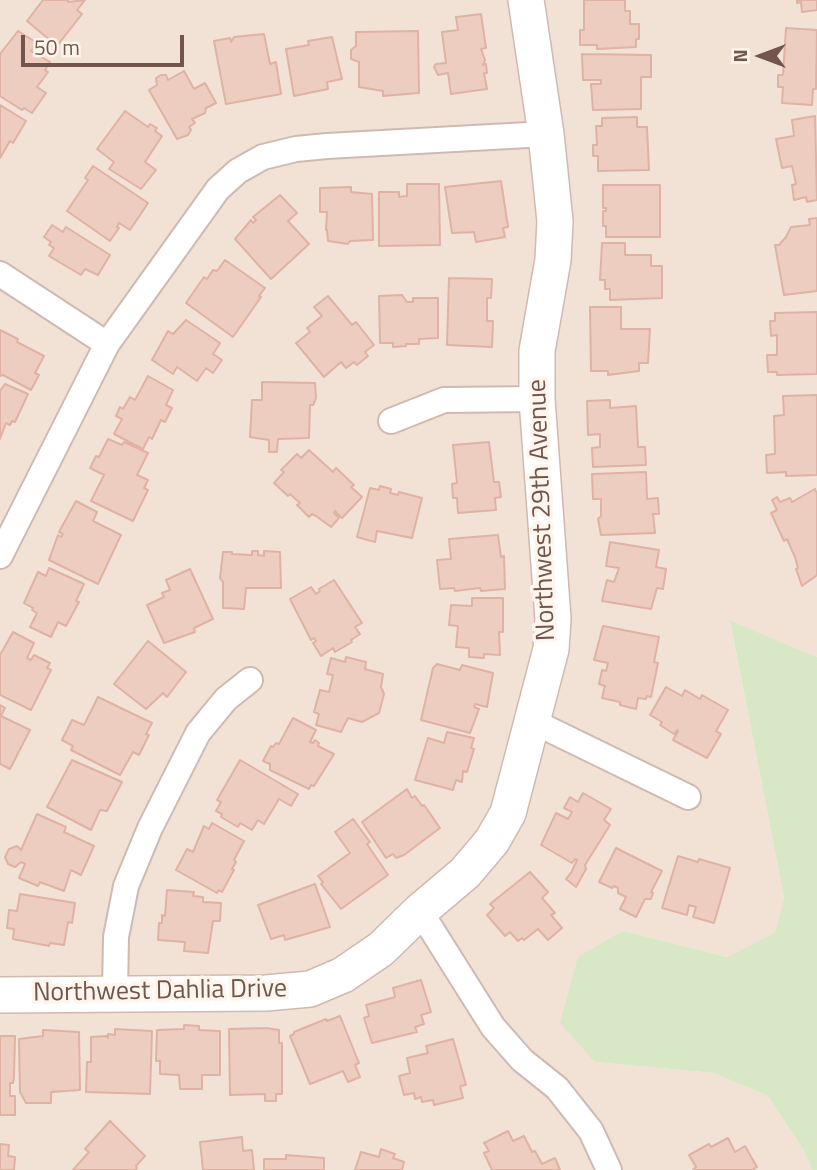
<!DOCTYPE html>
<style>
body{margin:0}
#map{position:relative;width:817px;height:1170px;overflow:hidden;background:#fbf1e7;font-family:"Titillium Web",sans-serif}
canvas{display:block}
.north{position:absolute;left:726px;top:21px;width:70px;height:70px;-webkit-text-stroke:5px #fef5ed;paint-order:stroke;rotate:270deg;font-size:19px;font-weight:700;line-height:28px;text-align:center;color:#72564d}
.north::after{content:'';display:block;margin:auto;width:24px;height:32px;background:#72564d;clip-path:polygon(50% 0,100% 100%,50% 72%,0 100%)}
.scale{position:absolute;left:21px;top:35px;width:163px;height:32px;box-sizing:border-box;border:4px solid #72564d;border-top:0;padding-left:9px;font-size:21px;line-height:24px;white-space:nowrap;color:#72564d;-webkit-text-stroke:5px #fef5ed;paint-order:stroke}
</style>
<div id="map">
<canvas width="817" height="1170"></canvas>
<div class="north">N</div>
<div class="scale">50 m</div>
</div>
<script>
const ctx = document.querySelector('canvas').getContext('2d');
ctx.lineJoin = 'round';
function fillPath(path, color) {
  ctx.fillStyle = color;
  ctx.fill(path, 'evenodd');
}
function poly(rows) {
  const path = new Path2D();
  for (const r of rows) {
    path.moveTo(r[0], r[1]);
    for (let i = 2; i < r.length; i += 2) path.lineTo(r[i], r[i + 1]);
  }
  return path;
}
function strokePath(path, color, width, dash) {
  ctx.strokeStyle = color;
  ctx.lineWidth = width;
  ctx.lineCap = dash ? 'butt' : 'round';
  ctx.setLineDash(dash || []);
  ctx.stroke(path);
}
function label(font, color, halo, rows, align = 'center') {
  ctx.font = font + ' "Titillium Web",sans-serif';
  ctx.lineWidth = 7;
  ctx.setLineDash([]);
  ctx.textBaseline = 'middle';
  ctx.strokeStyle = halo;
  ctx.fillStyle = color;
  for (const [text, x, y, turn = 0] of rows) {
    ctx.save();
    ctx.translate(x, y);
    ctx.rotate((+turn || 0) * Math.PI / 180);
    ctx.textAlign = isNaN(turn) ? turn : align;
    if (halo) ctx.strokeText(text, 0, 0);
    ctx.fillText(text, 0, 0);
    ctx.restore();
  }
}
fillPath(poly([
 [0,0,817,0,817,657,730,622,784,898,775,934,727,957,623,931,595,1062,714,1073,768,1096,803,1149,812,1170,0,1170]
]), '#f2e2d6');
fillPath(poly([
 [730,621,817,657,817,1170,812,1170,803,1149,768,1096,714,1073,595,1062,560,1023,578,957,623,931,727,957,775,933,784,898]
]), '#d8e7c6');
const building = poly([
 [43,0,68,0,68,2,85,0,77,10,82,14,57,46,27,21,43,0],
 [584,0,625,0,625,11,630,11,630,24,639,24,639,39,636,39,636,47,597,49,597,45,580,45,580,30,584,30,584,0],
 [797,0,817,0,817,10,802,12,801,2,797,3,797,0],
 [481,14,486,48,481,49,485,60,483,65,486,64,487,73,484,73,487,89,451,94,448,73,438,75,434,67,436,64,446,63,442,32,458,30,456,17,481,14],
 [786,28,817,30,816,89,813,89,812,105,782,103,783,87,778,87,778,75,783,75,786,28],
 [18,31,37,43,31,51,50,62,45,70,48,72,37,87,46,93,32,113,24,108,22,110,0,96,0,54,18,31],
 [418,31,419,93,383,96,383,91,359,87,359,62,351,59,351,50,356,46,356,32,418,31],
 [264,34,270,64,276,62,281,94,226,104,214,41,230,38,231,42,234,37,264,34],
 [332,37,342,79,327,82,328,89,294,96,286,49,309,45,308,41,332,37],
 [582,54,651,55,651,77,641,77,641,109,593,110,591,84,601,84,601,80,583,80,582,54],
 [184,71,194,89,205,83,216,103,206,108,205,113,192,119,195,123,189,127,191,130,188,135,177,139,149,90,157,85,156,78,161,75,166,75,168,80,184,71],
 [0,105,26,121,13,143,10,141,0,158,0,105],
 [125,111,148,127,150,124,157,128,155,131,162,136,145,162,156,170,141,189,109,169,114,162,97,149,125,111],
 [815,116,817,200,807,202,806,197,794,200,792,185,796,184,792,166,782,168,776,139,794,136,792,120,815,116],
 [637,117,637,127,647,127,649,170,598,171,598,156,593,156,593,145,597,145,596,126,602,126,602,118,637,117],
 [93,166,148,203,130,230,119,223,117,227,119,228,110,241,67,211,88,180,85,178,93,166],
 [501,181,508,227,503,228,505,237,476,242,474,232,452,233,445,187,501,181],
 [407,184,439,184,440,245,379,246,379,192,399,192,399,197,407,196,407,184],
 [603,185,660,185,660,237,606,237,606,226,603,226,603,211,606,211,606,208,603,208,603,185],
 [351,187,351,192,372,194,373,240,350,241,348,244,328,241,327,230,326,230,327,212,320,212,320,188,351,187],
 [280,195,297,213,288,221,309,244,271,279,235,239,251,220,253,223,256,220,253,217,280,195],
 [817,218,817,291,784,295,775,245,779,245,786,237,791,227,810,225,809,219,817,218],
 [52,225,63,232,66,227,110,255,98,275,85,269,81,275,49,256,54,248,49,245,51,242,44,237,52,225],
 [602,243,625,243,625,255,651,255,651,266,662,266,662,298,610,300,610,289,605,289,605,280,600,280,602,243],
 [225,260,265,288,259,296,261,297,233,337,186,303,204,277,207,279,213,270,217,271,225,260],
 [449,278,492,279,491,298,487,298,487,321,493,321,492,347,447,345,449,278],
 [402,295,407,302,413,302,413,298,438,298,438,338,419,339,419,344,406,344,406,346,393,347,393,343,380,343,379,296,402,295],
 [328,296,352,325,356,322,374,345,365,352,368,356,357,365,354,362,346,368,341,362,324,377,296,343,310,332,307,328,322,316,314,307,328,296],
 [590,307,621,307,621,329,650,329,648,363,639,363,639,371,608,375,608,371,591,371,590,307],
 [817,312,817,374,777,375,777,372,768,372,767,355,777,355,777,335,771,336,770,321,775,321,775,313,817,312],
 [186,320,220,343,213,354,222,360,213,373,206,368,197,381,177,367,173,374,152,360,168,331,173,334,186,320],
 [0,330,18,339,17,342,44,356,35,373,39,375,31,390,3,375,0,376,0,330],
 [148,376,173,390,166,405,172,408,165,422,161,420,152,439,149,437,143,449,114,434,122,419,116,416,120,407,123,409,130,397,135,400,148,376],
 [262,382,315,383,316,398,313,405,310,405,309,438,278,439,277,452,269,452,269,440,250,437,252,400,262,400,262,382],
 [5,384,28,394,15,422,12,421,10,425,6,423,0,439,0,391,5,384],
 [817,395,817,475,786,476,786,472,767,473,766,455,775,454,774,416,784,415,783,396,817,395],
 [610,400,610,408,636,406,638,447,645,447,646,465,593,467,592,448,600,447,600,434,588,435,587,401,610,400],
 [108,439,122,445,124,442,148,453,137,475,148,480,144,488,148,490,133,521,91,501,104,475,90,468,96,456,99,457,108,439],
 [489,442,494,482,499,482,501,497,495,498,496,510,458,513,457,498,453,498,452,484,457,483,453,445,489,442],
 [309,450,333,472,336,468,354,485,351,487,362,497,342,518,335,511,334,513,339,518,331,527,316,516,312,514,309,517,297,505,300,503,290,494,288,496,274,483,284,472,281,470,297,454,301,458,309,450],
 [646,472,647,499,658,498,659,514,653,514,655,533,601,535,598,519,601,516,601,499,593,499,592,474,646,472],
 [380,486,391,489,390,493,398,495,399,492,422,498,412,538,377,531,375,542,357,537,370,488,379,490,380,486],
 [815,489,817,494,817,575,802,586,796,569,798,568,795,557,787,539,784,541,771,513,777,510,772,500,777,497,780,502,790,498,792,502,815,489],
 [76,501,97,512,93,521,121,535,98,584,49,560,58,535,61,537,63,534,59,532,76,501],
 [498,535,501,557,504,556,505,589,481,591,480,588,455,591,454,588,440,589,437,560,451,559,449,539,498,535],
 [610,542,659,550,656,567,666,569,663,589,657,588,651,609,602,601,607,580,614,582,619,568,606,566,610,542],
 [252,551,258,551,258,555,264,556,264,551,280,552,281,588,246,588,244,609,223,608,223,582,220,578,223,552,232,552,232,554,252,555,252,551],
 [49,568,84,584,76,601,79,602,66,626,58,622,51,637,30,627,37,613,32,610,33,608,24,603,38,572,46,576,49,568],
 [190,569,213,619,194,628,195,632,164,643,147,605,164,597,162,593,170,590,166,580,190,569],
 [334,580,362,623,355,627,360,634,351,640,352,642,335,652,333,648,321,656,313,643,316,641,314,638,311,640,290,599,311,587,316,594,320,591,319,589,334,580],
 [472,598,503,598,503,632,499,632,500,655,484,654,484,658,469,657,469,648,456,647,458,626,449,625,451,605,472,606,472,598],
 [603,626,659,637,654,662,658,663,651,697,647,696,646,699,638,698,636,709,620,705,620,702,602,698,605,686,599,684,602,670,606,671,608,663,594,660,603,626],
 [13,632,34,643,27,658,31,660,34,655,50,663,47,668,51,670,31,710,0,695,0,655,13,632],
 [148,641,186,672,167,697,163,693,146,709,114,684,148,641],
 [346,657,366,662,365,669,383,674,381,687,384,694,379,713,362,722,348,718,341,732,316,725,319,714,314,712,320,690,329,692,333,675,327,674,331,658,345,662,346,657],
 [437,664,460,670,462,665,493,673,487,707,475,704,474,707,479,709,470,733,421,720,433,668,437,664],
 [666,687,682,696,685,690,700,699,702,695,728,710,716,731,721,734,707,758,673,740,678,731,677,730,674,734,660,725,662,722,650,715,666,687],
 [98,697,152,723,146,734,149,735,139,755,133,752,120,775,71,750,73,746,62,740,72,720,84,725,98,697],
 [0,705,5,708,1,716,30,730,10,769,0,764,0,705],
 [293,718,316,730,310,742,313,743,315,740,319,743,318,746,334,754,314,786,311,785,309,789,270,770,270,764,263,761,271,746,273,747,276,743,279,744,293,718],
 [447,732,474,738,471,748,474,749,467,772,463,771,462,782,456,780,453,790,415,780,428,738,444,743,447,732],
 [72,760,122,782,107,811,100,810,91,830,47,807,72,760],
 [240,760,298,794,291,806,279,799,264,824,258,820,252,830,240,823,238,827,221,817,222,814,216,811,221,802,217,800,240,760],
 [407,789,412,798,415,796,422,806,424,805,440,828,404,855,396,858,393,854,386,858,362,822,407,789],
 [583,793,611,809,604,820,610,825,585,865,586,869,576,887,566,879,571,873,577,860,575,859,572,863,541,845,556,813,568,819,572,812,564,808,570,797,578,802,583,793],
 [37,814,66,827,64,832,94,846,81,875,71,870,64,891,40,882,38,886,19,878,25,864,21,862,15,867,8,864,5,857,9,849,17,846,21,850,37,814],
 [353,819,370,842,367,844,388,875,341,909,321,884,323,882,318,876,350,853,335,832,353,819],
 [212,823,244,841,234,860,236,862,232,869,234,870,222,892,219,890,217,893,176,870,187,849,193,852,204,826,209,829,212,823],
 [616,848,662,871,651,892,653,893,651,899,645,899,636,917,620,909,626,897,618,893,618,888,614,886,612,888,599,882,616,848],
 [678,856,698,862,699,859,730,868,714,923,693,917,696,907,689,905,687,915,662,908,678,856],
 [530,872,548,892,542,898,555,913,551,915,562,928,548,940,538,929,524,940,522,938,518,941,510,932,505,936,487,915,494,908,490,904,530,872],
 [315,884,330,927,285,940,284,935,271,939,258,905,315,884],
 [167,890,194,892,193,896,203,897,203,902,221,903,220,921,213,921,208,953,184,951,185,942,158,940,159,923,162,923,162,915,165,916,167,890],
 [20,894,75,903,72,923,68,922,64,945,50,943,49,946,13,939,14,929,7,928,9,910,17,911,20,894],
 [421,980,431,1012,421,1015,424,1024,415,1027,417,1032,372,1043,364,1018,369,1016,366,1005,395,997,393,988,421,980],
 [340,1016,359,1063,355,1065,360,1077,348,1082,343,1071,310,1084,290,1036,294,1034,294,1032,326,1019,327,1021,340,1016],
 [184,1025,199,1026,199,1030,220,1031,220,1075,202,1075,202,1089,180,1089,179,1075,160,1074,160,1061,156,1061,157,1030,184,1029,184,1025],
 [266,1028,279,1030,279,1043,282,1043,282,1094,276,1094,276,1101,265,1101,265,1094,230,1095,229,1029,266,1028],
 [115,1029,152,1031,150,1094,86,1092,87,1062,91,1062,91,1037,107,1036,108,1038,108,1034,115,1035,115,1029],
 [43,1030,79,1032,80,1090,51,1092,51,1103,26,1103,20,1092,19,1039,43,1036,43,1030],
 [0,1036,15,1036,14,1077,13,1083,10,1083,10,1096,15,1096,15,1115,0,1115,0,1036],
 [453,1039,466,1085,460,1086,463,1098,434,1105,433,1100,422,1102,421,1097,415,1099,414,1093,404,1095,399,1076,410,1073,407,1058,428,1053,426,1046,453,1039],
 [110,1121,145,1156,136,1166,137,1168,135,1170,73,1170,89,1152,85,1149,110,1121],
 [508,1131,513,1141,524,1136,532,1152,535,1151,542,1164,555,1158,560,1170,492,1170,484,1153,489,1151,484,1143,508,1131],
 [242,1137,243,1151,252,1150,254,1170,203,1170,200,1142,242,1137],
 [728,1138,735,1152,745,1146,757,1167,752,1170,693,1170,696,1167,689,1155,709,1144,711,1147,728,1138],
 [0,1144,9,1145,8,1156,15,1157,14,1170,0,1170,0,1144],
 [381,1149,395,1154,393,1158,404,1162,402,1170,355,1170,361,1152,379,1157,381,1149],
 [286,1155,324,1158,324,1170,264,1170,264,1159,286,1159,286,1155]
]);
fillPath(building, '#eecdc1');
strokePath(building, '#dfb2a3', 2);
const street = poly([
 [0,274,107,344],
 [391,421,444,400,537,399],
 [0,556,107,344,218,189,238,171,263,157,296,149,327,146,546,134],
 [532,721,688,797],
 [420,911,493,1027,522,1060,557,1088,591,1131,609,1170],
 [115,993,116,937,126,886,150,828,198,733,226,699,250,680]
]);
const secondary = poly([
 [0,995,266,993,310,989,343,975,381,949,420,911,465,873,492,841,508,813,551,649,553,619,537,399,537,351,553,260,555,221,546,134,526,0]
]);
strokePath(street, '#cebab1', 28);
strokePath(secondary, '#d0b9af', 38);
strokePath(street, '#fff', 24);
strokePath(secondary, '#fff', 35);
label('26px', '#72564d', '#fef5ed', [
 ["Northwest 29th Avenue",543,510,-92],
 ["Northwest Dahlia Drive",160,992,-1]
]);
</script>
